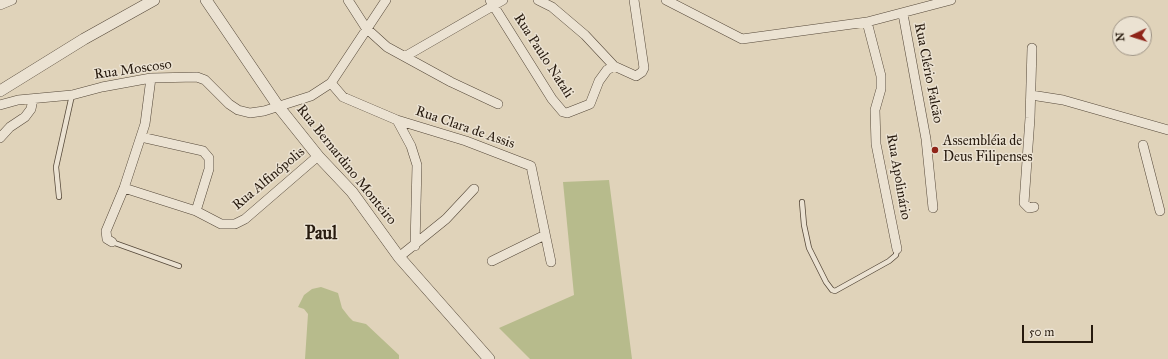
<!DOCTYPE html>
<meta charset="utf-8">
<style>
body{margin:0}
#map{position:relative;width:1168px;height:359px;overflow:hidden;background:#e0d3ba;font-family:"IM FELL Great Primer",serif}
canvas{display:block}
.north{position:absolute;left:1112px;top:16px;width:40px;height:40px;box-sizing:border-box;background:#ebe2d2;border:1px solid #9d9284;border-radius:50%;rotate:266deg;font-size:11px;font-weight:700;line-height:16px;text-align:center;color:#271a0e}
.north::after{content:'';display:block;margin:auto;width:14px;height:18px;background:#8f2418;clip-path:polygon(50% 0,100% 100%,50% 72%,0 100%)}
.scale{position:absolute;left:1022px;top:325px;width:71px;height:18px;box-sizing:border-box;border:2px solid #271a0e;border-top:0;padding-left:5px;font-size:12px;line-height:14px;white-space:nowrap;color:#271a0e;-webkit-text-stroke:3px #ebe2d2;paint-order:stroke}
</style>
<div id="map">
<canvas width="1168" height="359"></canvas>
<div class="north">N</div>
<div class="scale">50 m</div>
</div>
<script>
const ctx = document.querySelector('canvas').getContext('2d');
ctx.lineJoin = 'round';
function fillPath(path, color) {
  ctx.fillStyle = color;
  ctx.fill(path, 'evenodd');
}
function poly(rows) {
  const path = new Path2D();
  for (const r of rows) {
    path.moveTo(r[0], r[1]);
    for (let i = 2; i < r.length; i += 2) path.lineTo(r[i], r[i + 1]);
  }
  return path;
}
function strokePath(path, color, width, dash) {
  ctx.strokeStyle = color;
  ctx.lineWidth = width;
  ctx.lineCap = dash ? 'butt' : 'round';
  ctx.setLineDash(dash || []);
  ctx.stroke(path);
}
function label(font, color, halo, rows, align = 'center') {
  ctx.font = font + ' "IM FELL Great Primer",serif';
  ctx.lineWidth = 3;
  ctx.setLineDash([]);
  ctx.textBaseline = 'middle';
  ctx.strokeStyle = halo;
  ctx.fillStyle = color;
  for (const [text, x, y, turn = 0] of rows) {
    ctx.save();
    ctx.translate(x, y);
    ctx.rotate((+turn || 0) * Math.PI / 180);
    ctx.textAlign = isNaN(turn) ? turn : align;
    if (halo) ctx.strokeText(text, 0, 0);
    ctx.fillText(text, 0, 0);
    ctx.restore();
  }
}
fillPath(poly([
 [609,180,632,359,530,359,499,328,574,295,563,182],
 [321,287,338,293,342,308,349,317,353,321,366,324,399,355,399,359,305,359,308,314,304,309,298,307,304,295,312,289]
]), '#b7bb8c');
const service = poly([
 [59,197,56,167,72,95],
 [802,202,804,225,809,248,826,282,832,290,835,291,889,261,896,255,897,249],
 [112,242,179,266]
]);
const minor = poly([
 [348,0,366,28,387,47,451,82,498,104],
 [490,0,552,99,563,112,567,113,590,104,599,81,607,70,614,66],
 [538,0,552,7,585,35,614,66,636,76,642,72,644,68,634,0],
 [666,0,742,39,867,22,951,0],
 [0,5,12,0],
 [903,14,926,139,933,208],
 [867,22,881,76,881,89,875,110,876,144,897,249],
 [1032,48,1030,118,1024,203,1029,208,1034,207],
 [406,56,503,0],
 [331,83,343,97,397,120,466,141,531,166,551,262],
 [1031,95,1063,100,1168,130],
 [0,105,18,100,72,95,102,87,151,78,197,77,205,80,229,104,238,110,250,113,264,111,311,96,331,83,386,0],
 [397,120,411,146,417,165,415,246],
 [141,137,203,151,209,158,209,169,196,211],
 [0,138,10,127,25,117,31,109,33,99],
 [1143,145,1160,211],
 [124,188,196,211,221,224,235,224,245,219,318,156],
 [112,242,107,239,106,231,124,188,145,124,151,78],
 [399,257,446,219,474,189],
 [492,261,545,235]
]);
const tertiary = poly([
 [206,0,278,106,318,156,352,192,399,257,489,359],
 [0,91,84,39,154,0]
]);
strokePath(service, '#554839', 6);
strokePath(minor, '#554839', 10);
strokePath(tertiary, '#554839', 12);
strokePath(service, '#ebe2d2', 4.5);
strokePath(minor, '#ebe2d2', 9);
strokePath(tertiary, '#ebe2d2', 11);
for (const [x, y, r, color] of [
 [935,150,4,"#8f2418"]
]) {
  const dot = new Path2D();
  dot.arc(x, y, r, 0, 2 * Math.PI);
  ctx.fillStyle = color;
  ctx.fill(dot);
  strokePath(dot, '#ebe2d2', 1.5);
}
label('14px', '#271a0e', '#ebe2d2', [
 ["Rua Paulo Natali",543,56,57],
 ["Rua Moscoso",133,70,-8],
 ["Rua Clério Falcão",928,73,79],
 ["Rua Clara de Assis",465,128,19],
 ["Rua Bernardino Monteiro",346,165,51],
 ["Rua Apolinário",898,177,80],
 ["Rua Alfinópolis",269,179,-40]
]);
label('14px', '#271a0e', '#ebe2d2', [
 ["Assembléia de",943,142],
 ["Deus Filipenses",943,158]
], 'left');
label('bold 18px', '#271a0e', '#ebe2d2', [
 ["Paul",321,235]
]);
</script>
